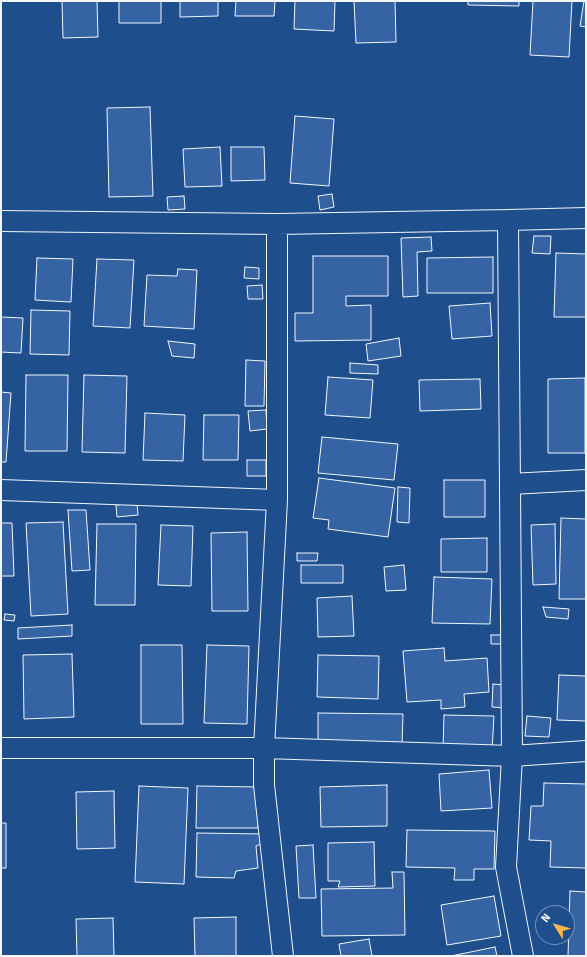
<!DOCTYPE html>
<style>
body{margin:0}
#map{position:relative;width:587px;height:957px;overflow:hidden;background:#1f4e8c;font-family:"Fira Sans",sans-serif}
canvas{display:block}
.frame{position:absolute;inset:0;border:2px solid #f2f6ff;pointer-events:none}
.north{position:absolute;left:535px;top:905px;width:40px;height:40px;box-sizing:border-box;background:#1f4e8c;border:1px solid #7391ba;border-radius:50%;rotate:307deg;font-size:11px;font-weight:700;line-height:16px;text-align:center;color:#f2f6ff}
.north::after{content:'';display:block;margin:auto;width:14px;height:18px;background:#ffb74d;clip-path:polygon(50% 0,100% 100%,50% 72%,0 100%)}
</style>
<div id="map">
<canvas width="587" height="957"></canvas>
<div class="frame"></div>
<div class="north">N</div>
</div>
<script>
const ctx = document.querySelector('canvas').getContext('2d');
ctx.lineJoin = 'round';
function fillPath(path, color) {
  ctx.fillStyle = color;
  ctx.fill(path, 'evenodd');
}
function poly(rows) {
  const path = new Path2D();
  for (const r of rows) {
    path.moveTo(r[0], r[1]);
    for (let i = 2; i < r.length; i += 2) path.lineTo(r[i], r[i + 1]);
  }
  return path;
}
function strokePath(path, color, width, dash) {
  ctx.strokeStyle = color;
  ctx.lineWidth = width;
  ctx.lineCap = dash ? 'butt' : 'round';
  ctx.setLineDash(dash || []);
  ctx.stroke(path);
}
const building = poly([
 [62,1,97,1,98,37,63,38,62,1],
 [119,1,161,1,161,23,119,23,119,1],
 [180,1,218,1,218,16,180,17,180,1],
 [236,1,275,1,274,16,235,16,236,1],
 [295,1,335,1,334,31,294,29,295,1],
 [354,1,395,1,396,42,356,43,354,1],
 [468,1,519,1,519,6,468,5,468,1],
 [533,1,572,1,569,57,530,55,533,1],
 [584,1,586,1,586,27,580,26,584,1],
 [150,107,153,196,109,197,107,108,150,107],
 [295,116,334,119,329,186,290,183,295,116],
 [220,147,222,186,185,187,183,149,220,147],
 [231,147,264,147,265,180,231,181,231,147],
 [332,194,334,207,320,210,318,196,332,194],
 [184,196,185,209,168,210,167,197,184,196],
 [534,236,551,236,550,254,532,253,534,236],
 [431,237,432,251,417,252,418,296,403,297,401,238,431,237],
 [556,253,586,254,586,317,554,317,556,253],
 [313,256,388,256,388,296,346,296,346,306,371,305,371,340,295,341,295,313,313,313,313,256],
 [493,257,493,293,427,293,427,258,493,257],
 [37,258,73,259,71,302,35,300,37,258],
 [97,259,134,260,130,328,93,326,97,259],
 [245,267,259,268,259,279,244,278,245,267],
 [178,269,197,270,194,329,144,326,147,275,177,276,178,269],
 [262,285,263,299,248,299,247,286,262,285],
 [490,303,492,336,452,339,449,306,490,303],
 [31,310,70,311,69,355,30,354,31,310],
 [1,317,23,318,21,353,1,352,1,317],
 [399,338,401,356,368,361,366,344,399,338],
 [168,341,195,344,194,358,172,356,168,341],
 [246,360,265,361,264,406,245,406,246,360],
 [350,363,378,365,378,374,350,373,350,363],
 [26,375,68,375,67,451,25,451,26,375],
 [84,375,127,376,125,453,82,452,84,375],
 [328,377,373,380,370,418,325,415,328,377],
 [585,378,585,453,548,453,548,379,585,378],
 [480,379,481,409,420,411,419,380,480,379],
 [1,392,11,393,6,462,1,462,1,392],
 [266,410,267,429,250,431,248,411,266,410],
 [145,413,185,415,183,461,143,460,145,413],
 [204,415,239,415,238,460,203,460,204,415],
 [322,437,398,444,394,480,318,473,322,437],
 [247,460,266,460,266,476,247,476,247,460],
 [319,478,395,488,388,537,328,529,329,520,313,518,319,478],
 [444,480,485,480,485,517,444,517,444,480],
 [398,487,410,488,409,523,397,522,398,487],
 [137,503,138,515,117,517,116,505,137,503],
 [68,510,86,510,90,570,72,571,68,510],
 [561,518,586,519,586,599,559,599,561,518],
 [63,522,68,614,31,616,26,523,63,522],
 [1,523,12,523,14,576,1,576,1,523],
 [97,524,136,524,135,605,95,605,97,524],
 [555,524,556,584,533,585,531,525,555,524],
 [161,525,193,526,191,586,158,585,161,525],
 [247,532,248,611,212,611,211,533,247,532],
 [487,538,487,572,441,572,441,539,487,538],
 [297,553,318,553,317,561,297,561,297,553],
 [301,565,343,565,343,583,301,583,301,565],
 [404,565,406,590,386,591,384,567,404,565],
 [434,577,492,579,490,624,432,623,434,577],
 [352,596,354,636,318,637,317,598,352,596],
 [543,607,569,609,568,619,546,617,543,607],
 [5,614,15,615,14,621,4,620,5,614],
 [72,625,72,636,18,639,18,628,72,625],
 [491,635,504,635,504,644,491,644,491,635],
 [141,645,182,645,183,724,141,724,141,645],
 [207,645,249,646,247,724,204,723,207,645],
 [444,648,445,661,487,658,489,692,464,694,465,707,441,709,441,700,407,702,403,651,444,648],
 [72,654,74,717,24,719,23,655,72,654],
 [318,655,379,656,378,699,317,697,318,655],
 [559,675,586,676,586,721,557,720,559,675],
 [493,684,507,685,506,708,492,707,493,684],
 [318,713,403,714,402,746,318,745,318,713],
 [444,715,494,716,492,751,443,750,444,715],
 [527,716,551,718,549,737,525,736,527,716],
 [489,770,492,808,441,811,439,774,489,770],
 [544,783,586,784,586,868,550,867,551,841,529,840,531,806,543,806,544,783],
 [387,785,387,826,321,827,320,787,387,785],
 [139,786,188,788,184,884,135,882,139,786],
 [197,786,258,787,258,828,196,828,197,786],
 [114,791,115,848,77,849,76,792,114,791],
 [1,823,6,823,6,868,1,868,1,823],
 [407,830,495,831,494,869,474,869,474,880,454,880,455,868,406,867,407,830],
 [197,833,263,834,263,843,256,846,258,868,236,871,234,878,196,877,197,833],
 [374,842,375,886,338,887,340,881,328,881,328,843,374,842],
 [313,845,316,898,299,898,296,846,313,845],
 [392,872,404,872,405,935,322,936,321,889,393,888,392,872],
 [570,891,586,892,586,956,568,956,570,891],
 [494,896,501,936,447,945,441,905,494,896],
 [236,917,236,956,195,956,194,918,236,917],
 [113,918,114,956,77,956,76,919,113,918],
 [369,939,372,956,341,956,339,944,369,939],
 [495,947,497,956,451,956,495,947]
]);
fillPath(building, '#3563a3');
strokePath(building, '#f2f6ff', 1);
const street = poly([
 [508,220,586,218],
 [1,221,277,224,508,220,512,756,264,748,1,748],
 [277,224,277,500,264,748,264,785,283,956],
 [510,484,586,480],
 [1,490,277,500],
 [523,956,506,867,512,756,586,751]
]);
strokePath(street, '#f2f6ff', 22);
strokePath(street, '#1f4e8c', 20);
</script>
